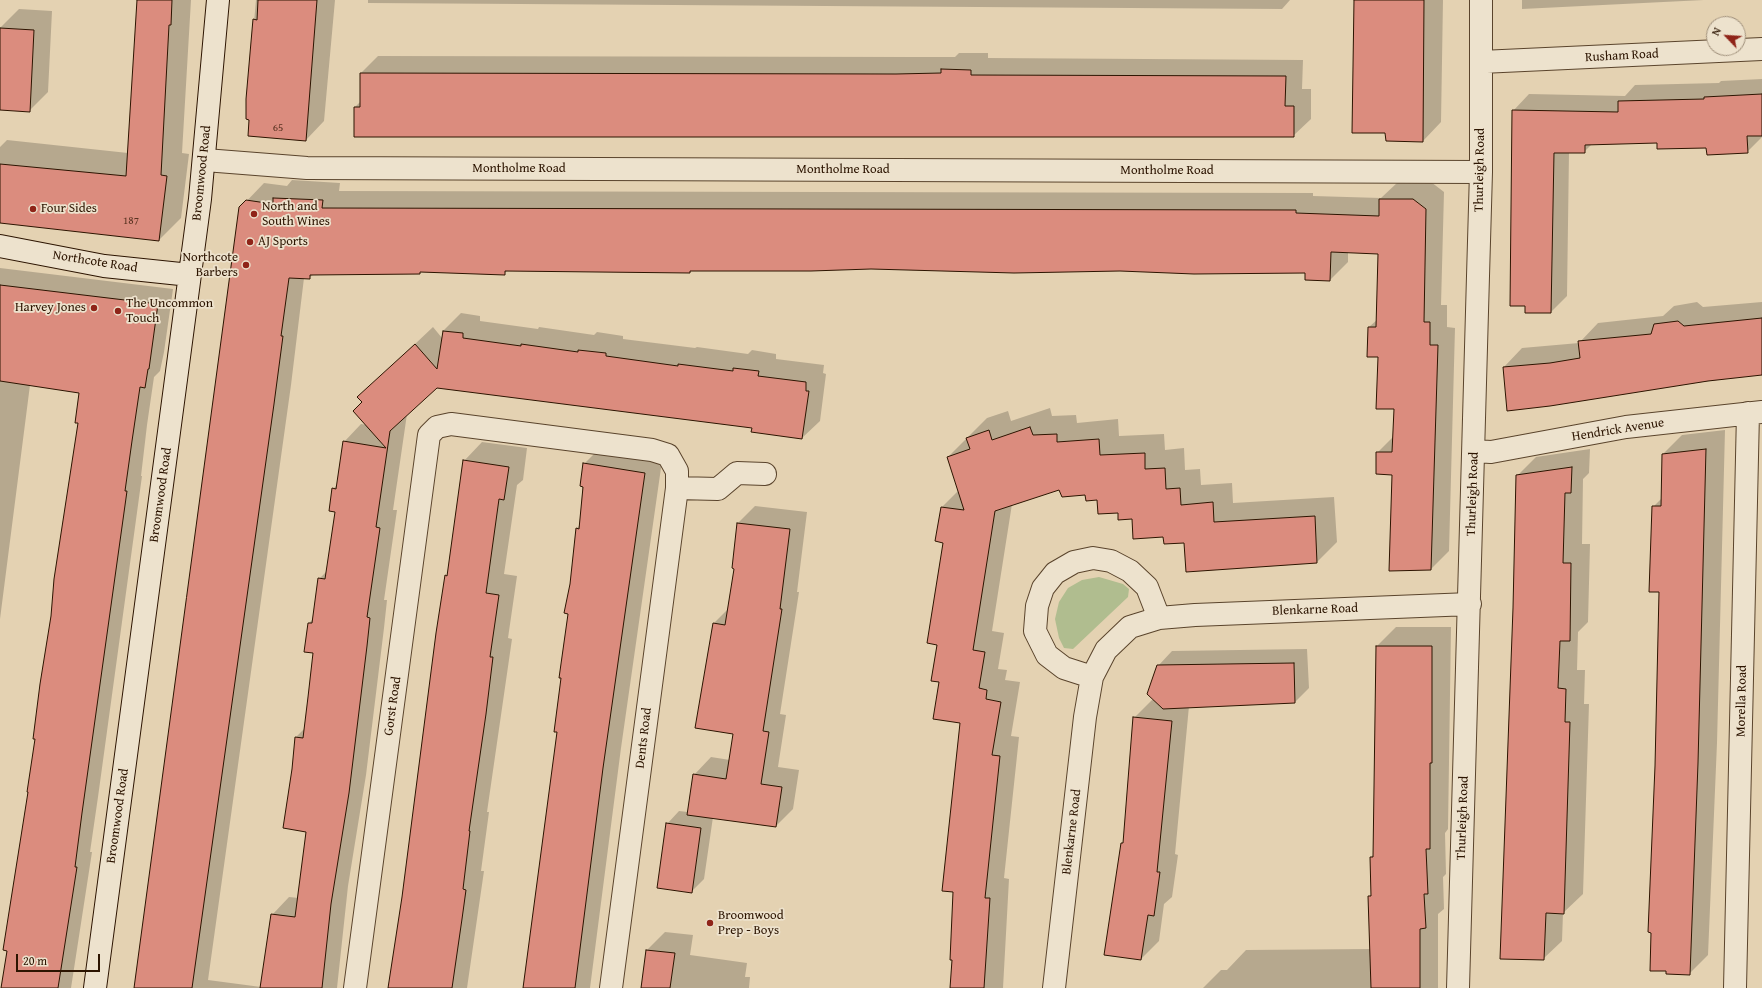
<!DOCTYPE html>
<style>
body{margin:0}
#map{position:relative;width:1762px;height:988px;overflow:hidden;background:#e4d2b2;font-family:"Gentium Book Plus",serif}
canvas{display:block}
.north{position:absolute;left:1706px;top:16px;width:40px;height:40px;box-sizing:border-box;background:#ede2cd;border:1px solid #a0907b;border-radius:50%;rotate:295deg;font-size:11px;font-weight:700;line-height:16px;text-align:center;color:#2c1400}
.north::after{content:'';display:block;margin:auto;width:14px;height:18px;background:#8f2418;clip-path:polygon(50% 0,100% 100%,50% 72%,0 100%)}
.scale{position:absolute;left:16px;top:954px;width:84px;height:18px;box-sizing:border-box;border:2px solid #2c1400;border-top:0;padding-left:5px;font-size:12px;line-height:14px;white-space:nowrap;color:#2c1400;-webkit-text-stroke:3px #ede2cd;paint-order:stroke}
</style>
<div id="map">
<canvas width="1762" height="988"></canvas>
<div class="north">N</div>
<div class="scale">20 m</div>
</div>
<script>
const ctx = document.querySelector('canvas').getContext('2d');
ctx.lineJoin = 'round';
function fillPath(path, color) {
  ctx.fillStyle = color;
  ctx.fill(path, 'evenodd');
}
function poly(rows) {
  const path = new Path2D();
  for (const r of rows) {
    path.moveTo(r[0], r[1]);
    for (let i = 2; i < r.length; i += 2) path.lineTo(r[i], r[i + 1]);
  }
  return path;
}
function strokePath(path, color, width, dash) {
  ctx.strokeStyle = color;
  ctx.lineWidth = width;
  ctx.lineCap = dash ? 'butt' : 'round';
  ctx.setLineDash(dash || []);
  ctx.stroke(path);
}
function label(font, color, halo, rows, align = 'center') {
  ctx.font = font + ' "Gentium Book Plus",serif';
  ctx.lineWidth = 3.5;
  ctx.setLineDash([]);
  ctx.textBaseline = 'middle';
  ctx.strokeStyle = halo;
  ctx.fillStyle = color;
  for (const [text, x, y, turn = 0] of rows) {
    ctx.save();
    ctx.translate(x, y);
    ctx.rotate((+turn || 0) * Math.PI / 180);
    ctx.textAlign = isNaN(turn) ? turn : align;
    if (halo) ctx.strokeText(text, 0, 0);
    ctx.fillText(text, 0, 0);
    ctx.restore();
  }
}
fillPath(poly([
 [1099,577,1123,584,1129,589,1128,597,1073,649,1064,648,1059,638,1055,619,1059,602,1068,588,1082,580]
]), '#b0bd8f');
fillPath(poly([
 [138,0,191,0,182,153,189,154,181,218,159,240,0,222,0,147,7,140,128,153],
 [256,0,335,0,324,121,306,140,250,119,247,99],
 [368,0,1290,0,1282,9,368,3],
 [1355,0,1443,0,1441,122,1423,141,1386,132],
 [1522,0,1704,0,1522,9],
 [19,9,52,11,48,92,29,111,0,109,0,28],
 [959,53,988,53,988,58,1303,60,1302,89,1311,89,1311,119,1293,136,355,107,361,101,361,73,378,56,914,57,955,57],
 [1762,79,1762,137,1747,152,1658,142,1592,144,1584,152,1569,152,1567,296,1551,312,1513,111,1529,94,1625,96,1635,85,1719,83,1721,81],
 [292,180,340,183,339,191,1313,193,1313,196,1381,198,1398,182,1431,182,1444,192,1441,305,1447,305,1447,327,1455,328,1449,551,1431,569,1393,474,1377,453,1393,437,1395,408,1369,327,1378,319,1379,253,1348,252,1348,262,1330,280,1306,272,871,268,692,270,690,272,508,270,504,274,421,272,314,274,309,278,304,278,291,385,208,980,261,987,272,915,289,897,299,898,308,831,293,769,296,737,306,727,314,652,309,623,313,619,319,579,328,570,336,511,333,489,338,484,344,442,361,424,367,425,363,402,359,397,433,327,442,338,443,331,461,313,480,316,480,321,538,329,539,327,594,335,597,332,623,336,623,339,695,348,697,347,748,354,752,350,776,354,776,359,824,365,823,373,826,374,820,421,802,438,752,432,753,427,437,387,407,414,393,510,397,510,384,600,387,600,384,628,366,775,348,886,337,988,135,988,240,208,264,183,287,186],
 [0,268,173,289,164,352,160,371,154,377,147,425,141,476,142,476,98,797,90,852,92,852,71,988,2,988,79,422,80,392,30,385,0,619],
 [1697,302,1703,307,1762,302,1762,374,1673,386,1504,367,1522,348,1579,343,1598,323,1663,316,1674,306],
 [1050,408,1052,416,1076,415,1077,423,1118,419,1119,436,1164,434,1165,450,1184,448,1185,470,1200,469,1201,485,1232,483,1233,503,1334,497,1337,542,1317,562,1187,571,1184,542,1164,536,1086,494,1060,489,1012,504,992,631,1004,633,998,669,1007,670,1005,680,1020,682,1011,736,1019,737,1004,878,1009,879,1003,988,951,988,961,723,940,681,938,644,944,542,942,507,959,490,948,457,987,418,1008,411,1011,421],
 [1725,430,1717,743,1708,955,1689,974,1656,766,1660,591,1653,507,1662,498,1663,454,1682,435],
 [482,442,527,448,523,480,517,485,504,574,517,576,508,638,512,639,487,812,489,812,481,871,484,871,467,988,469,988,391,988,446,576,448,573,464,461],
 [603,445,663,454,621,748,590,988,524,988,558,731,576,529,580,525,584,464],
 [1590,449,1589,473,1583,479,1582,544,1590,544,1588,622,1578,632,1577,670,1585,670,1584,704,1589,704,1583,894,1563,913,1562,941,1543,959,1514,608,1517,476,1536,457],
 [755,506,807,512,797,592,799,592,780,714,786,715,778,767,799,770,793,809,776,826,713,817,704,879,691,892,667,824,679,811,688,812,694,775,711,757,730,760,734,734,714,623,728,609,735,568,733,568,738,523],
 [1396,627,1451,627,1448,829,1445,833,1446,874,1443,877,1444,909,1438,914,1438,988,1203,988,1221,970,1227,970,1246,950,1371,949,1369,896,1372,894,1371,857,1374,854,1377,646],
 [1307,649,1309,688,1295,702,1189,706,1175,854,1178,855,1172,897,1164,904,1159,941,1141,959,1122,843,1124,841,1134,718,1152,700,1156,700,1158,666,1172,651],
 [665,932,693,935,690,955,747,963,745,977,750,977,749,988,642,988,647,950]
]), '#0003');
const building = poly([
 [137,0,172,0,171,25,169,25,161,175,167,176,159,241,0,223,0,164,126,176,137,0],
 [258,0,317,0,306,141,248,136,249,120,246,119,246,99,253,19,257,20,258,0],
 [1354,0,1424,0,1423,142,1386,141,1385,133,1352,133,1354,0],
 [0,28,34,30,30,112,0,110,0,28],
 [941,69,971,70,971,75,1286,76,1285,106,1294,106,1294,137,354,137,354,107,360,107,360,73,896,74,941,73,941,69],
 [1762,94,1762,136,1747,136,1748,153,1707,155,1706,148,1657,149,1657,143,1585,145,1585,153,1554,153,1551,313,1525,313,1525,306,1510,306,1512,110,1618,112,1618,101,1704,99,1704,97,1762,94],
 [273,198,323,200,322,208,1296,210,1296,213,1379,216,1379,199,1413,199,1426,209,1424,322,1430,322,1430,345,1438,345,1431,570,1389,571,1392,475,1376,474,1376,452,1392,452,1394,409,1376,409,1378,357,1367,357,1368,327,1376,327,1378,254,1331,252,1330,281,1305,280,1305,273,1194,274,1120,271,1014,273,871,269,811,271,690,271,690,273,505,271,505,275,420,272,420,274,310,275,310,279,289,278,281,336,283,336,274,404,192,988,134,988,239,207,246,200,273,204,273,198],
 [0,285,158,304,149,369,148,369,145,388,140,387,132,441,125,491,127,491,82,813,75,867,77,867,58,988,1,988,7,951,3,950,28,792,27,792,35,739,33,739,40,684,51,616,54,579,78,423,75,423,79,393,0,381,0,285],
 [1762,318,1762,375,1708,381,1550,406,1507,411,1503,367,1550,363,1580,358,1578,341,1651,334,1654,324,1678,321,1684,326,1762,318],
 [443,331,463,333,463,338,521,346,521,344,578,352,578,350,606,353,606,356,678,366,678,364,733,371,733,368,759,371,758,376,806,382,806,391,809,391,802,439,751,432,752,428,437,388,390,431,376,527,380,528,367,617,370,618,367,646,349,793,331,904,322,988,260,988,271,914,295,917,306,832,283,828,292,769,295,737,303,738,308,697,313,653,304,652,308,623,312,623,318,578,325,579,335,512,329,511,332,488,336,489,343,441,386,448,353,411,362,402,357,397,415,344,437,369,443,331],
 [1030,427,1033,435,1057,434,1057,442,1099,439,1100,455,1145,453,1145,469,1165,468,1166,489,1180,488,1181,505,1213,502,1214,522,1315,516,1317,563,1186,572,1184,543,1164,544,1163,537,1133,539,1132,519,1118,520,1118,513,1098,514,1097,500,1086,501,1085,495,1062,497,1059,490,995,511,973,650,985,652,979,688,987,690,986,699,1001,702,992,755,1000,756,985,898,990,898,984,988,950,988,952,960,950,960,953,892,942,891,960,723,933,719,939,682,931,681,937,645,927,643,943,543,935,541,941,507,964,510,947,457,970,449,966,438,989,430,992,440,1030,427],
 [1706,449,1698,763,1690,975,1666,974,1666,971,1650,971,1651,933,1648,932,1655,766,1659,592,1649,592,1652,506,1661,506,1662,454,1706,449],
 [463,460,509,467,504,500,499,499,486,593,499,595,490,657,493,657,486,714,469,831,470,831,463,889,466,890,462,919,452,988,388,988,402,897,436,633,445,575,447,576,463,460],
 [583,463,645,473,603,768,575,988,523,988,557,732,554,732,561,678,559,678,568,614,564,613,570,584,576,528,579,529,583,487,580,486,583,463],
 [1572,467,1571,493,1565,493,1563,563,1571,563,1570,641,1560,641,1558,688,1566,689,1565,722,1570,722,1564,914,1546,913,1544,960,1500,959,1513,608,1516,475,1572,467],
 [737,523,790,529,780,609,782,609,763,731,769,732,761,784,782,787,776,827,687,815,693,774,726,779,733,734,695,728,713,623,725,625,734,569,732,568,737,523],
 [1376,646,1432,646,1432,763,1430,763,1430,849,1426,849,1428,894,1424,894,1426,928,1420,929,1420,988,1371,988,1368,896,1371,896,1370,857,1373,857,1376,646],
 [1294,663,1295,703,1163,709,1147,694,1157,665,1294,663],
 [1133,717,1172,721,1157,872,1160,872,1154,916,1148,915,1141,960,1104,955,1121,843,1123,843,1133,717],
 [666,823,701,828,692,893,657,888,666,823],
 [646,950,675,953,670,988,641,988,646,950]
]);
fillPath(building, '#db8c7e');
strokePath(building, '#2c1400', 1);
const street = poly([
 [1481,62,1762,49],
 [205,160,307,168,1481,172],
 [1474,451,1491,452,1626,427,1762,412],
 [677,488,718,489,737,473,765,474],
 [1092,677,1064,668,1047,655,1035,631,1037,606,1043,588,1055,573,1074,562,1093,558,1111,561,1130,571,1147,587,1159,618],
 [355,988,429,435,437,427,451,424,652,450,668,455,677,471,677,488,611,988],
 [1054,988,1085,717,1092,677,1106,650,1130,627,1159,618,1195,615,1470,604],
 [1458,988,1478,276,1481,172,1481,0],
 [1735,988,1748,413]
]);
const secondary = poly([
 [0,246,104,266,190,275],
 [95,988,200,199,218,0]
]);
strokePath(street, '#5a442c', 24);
strokePath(secondary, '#2c1400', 24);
strokePath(street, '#ede2cd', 22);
strokePath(secondary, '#ede2cd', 22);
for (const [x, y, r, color] of [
 [33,209,4,"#8f2418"],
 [254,214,4,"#8f2418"],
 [250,242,4,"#8f2418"],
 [246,265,4,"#8f2418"],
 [94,308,4,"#8f2418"],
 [118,311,4,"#8f2418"],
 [710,923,4,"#8f2418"]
]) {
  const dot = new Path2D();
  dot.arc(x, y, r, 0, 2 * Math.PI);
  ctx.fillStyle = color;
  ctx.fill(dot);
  strokePath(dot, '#ede2cd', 1.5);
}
label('11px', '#583220', null, [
 ["65",278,128],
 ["187",131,221]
]);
label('13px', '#2c1400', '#ede2cd', [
 ["Rusham Road",1622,56,-3],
 ["Montholme Road",519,169],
 ["Montholme Road",843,170],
 ["Thurleigh Road",1480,170,-89],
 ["Montholme Road",1167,171],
 ["Broomwood Road",202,173,-84],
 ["Northcote Road",95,262,9],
 ["Hendrick Avenue",1618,430,-9],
 ["Thurleigh Road",1473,494,-88],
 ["Broomwood Road",161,495,-82],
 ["Blenkarne Road",1315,610,-2],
 ["Morella Road",1742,701,-89],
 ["Gorst Road",393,706,-82],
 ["Dents Road",644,738,-83],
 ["Broomwood Road",118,816,-82],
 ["Thurleigh Road",1463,818,-88],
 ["Blenkarne Road",1072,832,-83]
]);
label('13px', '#2c1400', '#ede2cd', [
 ["North and",262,207],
 ["South Wines",262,222],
 ["Four Sides",41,209],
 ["AJ Sports",258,242],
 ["Northcote",238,258,"right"],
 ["Barbers",238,273,"right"],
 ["The Uncommon",126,304],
 ["Touch",126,319],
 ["Harvey Jones",86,308,"right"],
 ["Broomwood",718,916],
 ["Prep - Boys",718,931]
], 'left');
</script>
